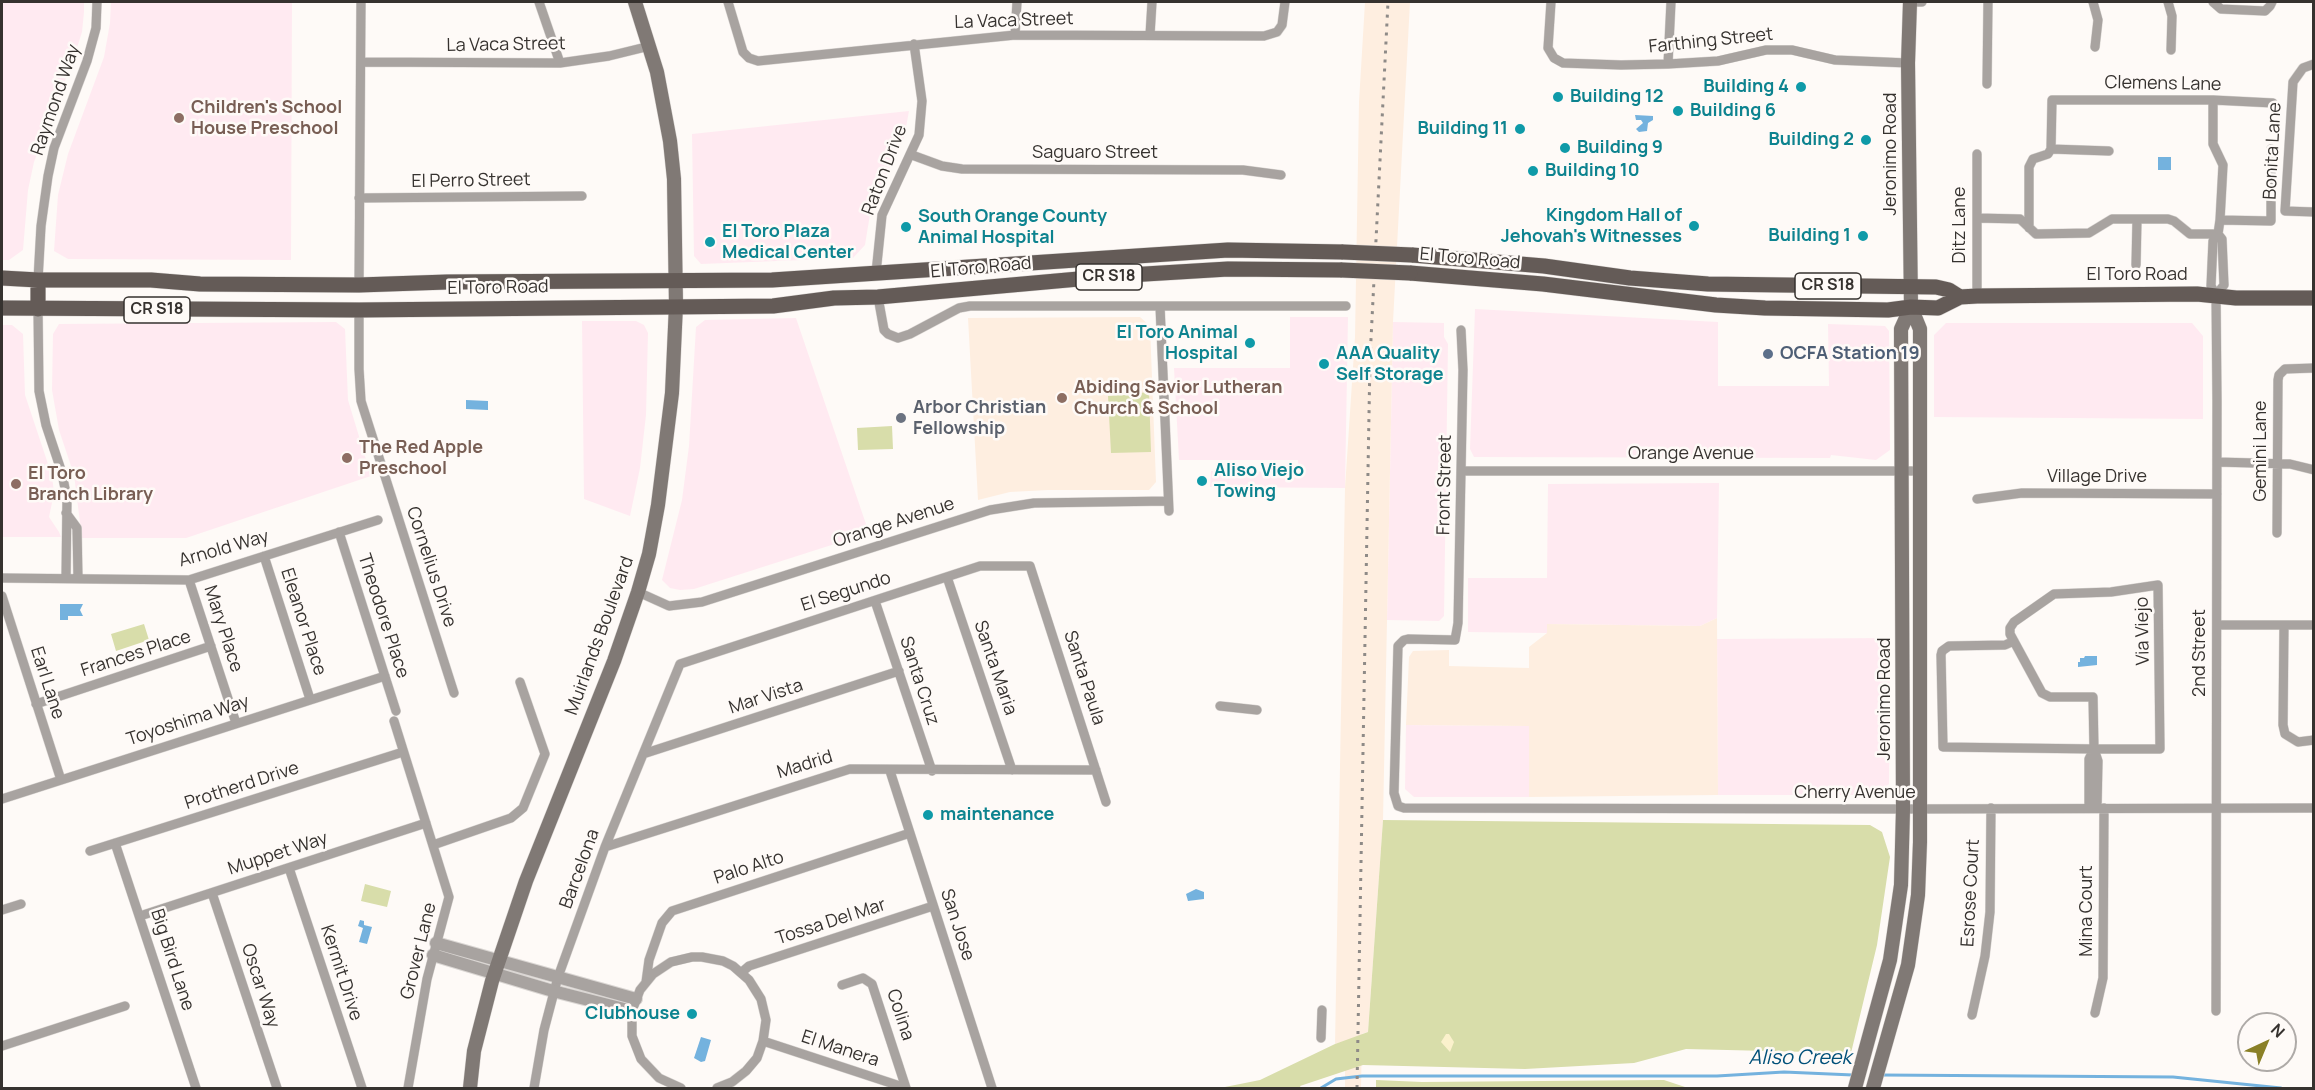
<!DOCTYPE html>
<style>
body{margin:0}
#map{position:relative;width:2315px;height:1090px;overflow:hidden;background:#fefaf7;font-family:Manrope,sans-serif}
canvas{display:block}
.frame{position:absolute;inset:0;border:3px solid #36322f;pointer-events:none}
.north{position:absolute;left:2237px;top:1012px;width:60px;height:60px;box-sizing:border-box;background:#fefaf7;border:2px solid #aeaaa7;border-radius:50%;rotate:44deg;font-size:16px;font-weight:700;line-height:24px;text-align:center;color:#36322f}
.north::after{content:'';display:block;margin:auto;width:21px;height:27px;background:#8a8027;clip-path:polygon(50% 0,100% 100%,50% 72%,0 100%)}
</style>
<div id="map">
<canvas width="2315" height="1090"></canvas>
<div class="frame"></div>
<div class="north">N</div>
</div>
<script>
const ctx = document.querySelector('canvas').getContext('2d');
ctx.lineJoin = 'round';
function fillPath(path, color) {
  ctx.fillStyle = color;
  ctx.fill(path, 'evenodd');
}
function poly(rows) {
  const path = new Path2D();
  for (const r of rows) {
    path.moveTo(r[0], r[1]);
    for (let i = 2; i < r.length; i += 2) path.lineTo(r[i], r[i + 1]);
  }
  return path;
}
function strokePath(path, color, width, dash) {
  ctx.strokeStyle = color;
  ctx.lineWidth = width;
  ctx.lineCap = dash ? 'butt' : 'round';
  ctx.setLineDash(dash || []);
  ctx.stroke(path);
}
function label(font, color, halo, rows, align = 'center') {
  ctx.font = font + ' Manrope,sans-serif';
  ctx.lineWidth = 5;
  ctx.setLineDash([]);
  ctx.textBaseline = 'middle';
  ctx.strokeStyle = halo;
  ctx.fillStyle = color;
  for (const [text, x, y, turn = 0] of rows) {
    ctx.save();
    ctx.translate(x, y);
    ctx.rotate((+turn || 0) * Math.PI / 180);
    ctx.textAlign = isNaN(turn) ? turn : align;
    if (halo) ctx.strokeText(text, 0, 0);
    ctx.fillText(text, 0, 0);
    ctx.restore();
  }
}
fillPath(poly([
 [2,2,84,2,84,12,82,32,74,57,34,162,28,190,23,250,9,260,2,260],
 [111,2,292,2,291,260,68,259,54,251,58,195,68,154,104,57,110,23],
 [909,111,904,138,871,208,865,245,853,258,701,264,694,256,692,134],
 [1475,309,1718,322,1718,386,1829,386,1828,324,1885,326,1889,331,1890,450,1876,460,1831,455,1830,458,1474,457,1470,449],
 [1290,317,1348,317,1345,488,1210,487,1211,471,1298,472,1298,460,1179,460,1174,368,1290,368],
 [796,318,869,533,694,589,680,590,670,588,662,580,682,500,689,446,696,327,705,320],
 [582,321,636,321,644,325,648,333,646,415,640,468,630,516,584,499],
 [336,322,345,329,348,400,371,476,186,538,82,538,74,475,59,430,52,390,53,334,59,324],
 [1393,322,1444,323,1444,337,1448,344,1444,616,1439,621,1387,620],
 [1946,323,2192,323,2203,336,2203,419,1934,417,1934,335],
 [2,325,12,325,23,334,25,395,52,476,54,493,49,517,59,532,61,537,2,537],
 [1719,483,1717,618,1700,626,1547,624,1547,633,1468,632,1468,578,1547,578,1548,484],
 [1890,638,1889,784,1877,795,1718,795,1717,639],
 [1406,725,1529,726,1529,797,1414,797,1405,789]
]), '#ffeaf1');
fillPath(poly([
 [1365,2,1410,2,1393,322,1383,820,1368,1032,1362,1034,1361,1088,1345,1088,1345,1041,1335,1044,1345,488,1355,337,1359,102],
 [1140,317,1150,326,1156,482,1149,490,1048,490,1010,492,978,500,968,318],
 [1717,618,1718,795,1529,797,1529,726,1406,725,1409,657,1413,651,1449,650,1449,666,1529,668,1529,647,1547,633,1547,624,1700,626]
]), '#feeee0');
fillPath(poly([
 [1149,392,1151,452,1111,453,1108,396],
 [892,426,893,449,858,450,857,428],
 [144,624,149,640,116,651,111,634],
 [1383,820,1870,825,1882,832,1890,857,1877,945,1851,1053,1686,1049,1634,1063,1525,1069,1363,1065,1300,1086,1301,1088,1220,1088,1260,1080,1335,1044,1368,1032],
 [365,884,391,891,387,907,361,901],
 [1376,1080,1422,1082,1664,1080,1688,1088,1698,1088,1376,1088]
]), '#d8ddaa');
fillPath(poly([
 [1446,1034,1449,1034,1454,1042,1450,1052,1441,1042]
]), '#fbf1cc');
fillPath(poly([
 [1635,115,1653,116,1653,120,1648,123,1647,131,1639,132,1636,129,1643,123,1641,120,1636,120],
 [2158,157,2171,157,2171,170,2158,170],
 [466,400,488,401,488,410,466,409],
 [60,604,83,604,80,610,83,616,68,616,68,620,60,620],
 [2085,656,2097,656,2097,665,2078,667,2078,662,2080,662,2080,658,2084,658],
 [1196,889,1204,892,1204,899,1188,901,1186,894],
 [360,920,364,921,364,925,372,927,367,944,359,942,363,928,358,926],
 [701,1037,711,1040,705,1061,701,1062,694,1058]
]), '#74b2de');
strokePath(poly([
 [1881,1075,2173,1077,2281,1088],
 [1321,1088,1336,1079,1362,1076,1717,1076,1784,1072,1853,1075]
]), '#74b2de', 3);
const minor = poly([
 [539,2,560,63],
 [728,2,743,52,749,58,758,61,1015,35,1264,36,1277,32,1282,25,1285,2],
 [1551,2,1548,48,1554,58,1563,63,1621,65,1668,64,1718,61,1766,50,1792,50,1835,60,1908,63],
 [1910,2,1922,2],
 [2093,2,2098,20,2095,47],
 [2168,2,2172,16,2171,50],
 [2213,2,2221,9,2265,11,2270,6,2272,2],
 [1015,35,1017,2],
 [1150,35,1152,2],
 [361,62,560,63,609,56,650,46],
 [1668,64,1671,2],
 [2314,64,2303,68,2293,82,2285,211,2314,212],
 [1987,84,1988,2],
 [2213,100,2213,144,2223,165,2220,220,2218,234,2213,241,2211,286,2216,295,2217,401,2216,1011],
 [2051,149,2109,151],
 [912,155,942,166,962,169,1243,170,1281,175],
 [359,198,582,196],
 [1977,218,2020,219,2036,234,2089,233,2112,219,2168,219,2174,221,2190,234,2218,234],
 [2220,220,2271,221,2271,149],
 [2029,228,2029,167,2033,159,2048,154,2051,149,2052,100,2213,100,2273,103],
 [2136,265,2137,220],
 [876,273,882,215,919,135,922,101,914,44],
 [38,280,41,226,48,176,54,148,87,61,96,28,97,2],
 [359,285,361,2],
 [2216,295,2224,285,2222,239,2218,234],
 [1977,296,1977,154],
 [878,297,884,330,888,334,898,338,910,334,959,308,970,306,1346,306],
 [1160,306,1169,511],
 [38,309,39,391,46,425,62,473,67,499,66,578],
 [359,310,359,369,361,401,454,693],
 [1461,330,1463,370,1458,623,1455,640,1408,639,1404,640,1398,646,1394,793,1398,806,1404,808,1903,809,2314,808],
 [2217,462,2290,464,2314,470],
 [1461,471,1920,471],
 [1977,499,2022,493,2217,494],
 [66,513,77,528,78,578],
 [339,532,396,711],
 [2277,533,2278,380,2279,375,2285,369,2314,368],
 [264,556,310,699],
 [947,577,1012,770],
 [2,578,189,580,378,520],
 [189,580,236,723],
 [638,592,669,606,702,602,990,510,1034,503,1168,501],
 [2,596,61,780],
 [875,601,932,771],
 [2217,625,2314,625],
 [2284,625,2283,725,2285,734,2298,742,2314,740],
 [2014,641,2005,645,1949,646,1942,651,1941,655,1943,747,2094,749,2160,749,2158,585,2111,592,2054,594,2014,622,2010,628,2010,634,2042,693,2050,697,2093,697,2094,749,2098,761,2097,808],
 [36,704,211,646],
 [1220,706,1257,710],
 [394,721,449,897,427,979,408,1088],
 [643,754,899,671],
 [890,771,992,1088],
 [2,799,385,676],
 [2089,807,2089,759,2094,749],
 [115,843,196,1088],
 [433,845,511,818,523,808,545,754,520,682],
 [605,847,850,769,1096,770],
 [90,851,403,752],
 [289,868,362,1088],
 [212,893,277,1088],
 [2,910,21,904],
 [140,916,426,823],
 [742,972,749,966,933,906],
 [646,982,649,960,662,923,672,911,910,833],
 [842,985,863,978,872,984,906,1088],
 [2095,1013,2103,978,2104,808],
 [1972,1015,1985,956,1990,912,1991,808],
 [1321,1038,1322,1010],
 [763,1041,906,1088],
 [2,1046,125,1006],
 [534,1088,544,1030,558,977,605,847,680,664,980,566,1030,566,1106,802],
 [681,1088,659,1078,641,1059,632,1036,632,1011,640,990,653,974,671,962,692,957,702,957,723,961,733,966,749,980,761,999,766,1020,763,1041,757,1058,746,1071,732,1082,717,1088]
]);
const tertiary = poly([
 [436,943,636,999],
 [433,955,553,991,632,1011]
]);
const secondary = poly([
 [470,1088,474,1051,492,981,526,881,614,661,638,592,649,554,658,505,672,393,676,305,674,179,670,141,657,72,635,2],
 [1855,1088,1890,960,1901,885,1903,809,1901,329,1911,307],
 [1873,1088,1908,965,1918,895,1920,842,1920,329,1911,307,1908,63,1910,2]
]);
const primary = poly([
 [1412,255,1544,266,1630,278,1708,284,1936,287,1949,290,1960,297],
 [1410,273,1543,284,1716,305,1765,308,1888,310,1911,307,1938,308,1960,297,1977,296,2197,294,2236,298,2314,298],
 [2,278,38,280,151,280,200,284,359,285,447,282,772,280,1228,250,1343,252],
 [38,280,38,309],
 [2,308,359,310,773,306,834,298,878,297,1112,276,1228,269,1342,270]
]);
strokePath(minor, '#dad6d3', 10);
strokePath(tertiary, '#dad6d3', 14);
strokePath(secondary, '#dad6d3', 15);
strokePath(primary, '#dad6d3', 16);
strokePath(minor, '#a8a3a0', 9);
strokePath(tertiary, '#a8a3a0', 12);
strokePath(secondary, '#807975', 14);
strokePath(primary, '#645b57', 15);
strokePath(poly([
 [1357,1088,1370,359,1388,2]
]), '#8e8a87', 3, [3, 6]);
const primaryBridge = poly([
 [1343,252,1412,255],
 [1342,270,1410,273]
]);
strokePath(primaryBridge, '#dad6d3', 16, []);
strokePath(primaryBridge, '#645b57', 15);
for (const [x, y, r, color] of [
 [1801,87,6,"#0f9aa8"],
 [1558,97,6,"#0f9aa8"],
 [1678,111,6,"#0f9aa8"],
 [179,118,6,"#8d6e63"],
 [1520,129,6,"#0f9aa8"],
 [1866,140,6,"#0f9aa8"],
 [1565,148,6,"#0f9aa8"],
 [1533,171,6,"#0f9aa8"],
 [1694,226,6,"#0f9aa8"],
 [906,227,6,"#0f9aa8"],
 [1863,236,6,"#0f9aa8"],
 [710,242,6,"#0f9aa8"],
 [1250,343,6,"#0f9aa8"],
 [1768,354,6,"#5c6f8a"],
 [1324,364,6,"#0f9aa8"],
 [1062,398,6,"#8d6e63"],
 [901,418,6,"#6b7280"],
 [347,458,6,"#8d6e63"],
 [1202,481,6,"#0f9aa8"],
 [16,484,6,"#8d6e63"],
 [928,815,6,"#0f9aa8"],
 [692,1014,6,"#0f9aa8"]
]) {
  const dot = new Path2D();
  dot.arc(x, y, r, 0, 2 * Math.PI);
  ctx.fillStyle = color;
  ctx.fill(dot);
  strokePath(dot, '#fefaf7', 2);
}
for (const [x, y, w] of [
 [1109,277,66],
 [1828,286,66],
 [157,310,66]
]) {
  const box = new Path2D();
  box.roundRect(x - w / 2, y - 13, w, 26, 4.5);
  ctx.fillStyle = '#fefaf7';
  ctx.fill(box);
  strokePath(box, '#36322f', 1.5);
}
label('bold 16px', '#36322f', null, [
 ["CR S18",1109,277],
 ["CR S18",1828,286],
 ["CR S18",157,310]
]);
label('18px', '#36322f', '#fefaf7', [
 ["La Vaca Street",1014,21,-2],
 ["Farthing Street",1711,41,-6],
 ["La Vaca Street",506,45,-1],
 ["Clemens Lane",2163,84,1],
 ["Raymond Way",56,100,-71],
 ["Bonita Lane",2273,151,-87],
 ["Saguaro Street",1095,153],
 ["Jeronimo Road",1891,154,-90],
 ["Raton Drive",885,170,-69],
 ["El Perro Street",471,181,-1],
 ["Ditz Lane",1960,225,-90],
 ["El Toro Road",1470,259,5],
 ["El Toro Road",981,268,-5],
 ["El Toro Road",2137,275],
 ["El Toro Road",498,288,-1],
 ["Gemini Lane",2261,451,-90],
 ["Orange Avenue",1691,454],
 ["Village Drive",2097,477],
 ["Front Street",1445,485,-89],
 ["Orange Avenue",894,523,-18],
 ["Arnold Way",224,549,-16],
 ["Cornelius Drive",431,567,72],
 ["El Segundo",846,592,-18],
 ["Theodore Place",383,616,72],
 ["Eleanor Place",303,622,72],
 ["Mary Place",223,629,72],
 ["Via Viejo",2143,631,-91],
 ["Muirlands Boulevard",600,636,-70],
 ["2nd Street",2200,653,-90],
 ["Frances Place",136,654,-18],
 ["Santa Maria",995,668,71],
 ["Santa Paula",1084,678,72],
 ["Santa Cruz",919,681,72],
 ["Earl Lane",47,683,72],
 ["Mar Vista",766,697,-18],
 ["Jeronimo Road",1885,699,-90],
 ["Toyoshima Way",188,721,-18],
 ["Madrid",805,765,-17],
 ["Protherd Drive",242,786,-18],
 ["Cherry Avenue",1855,793],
 ["Muppet Way",278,854,-18],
 ["Palo Alto",749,868,-18],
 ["Barcelona",580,869,-70],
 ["Esrose Court",1971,893,-87],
 ["Mina Court",2087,911,-90],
 ["Tossa Del Mar",831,922,-18],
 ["San Jose",957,925,72],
 ["Grover Lane",419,951,-76],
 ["Big Bird Lane",172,960,72],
 ["Kermit Drive",341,973,72],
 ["Oscar Way",260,986,72],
 ["Colina",900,1015,72],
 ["El Manera",840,1049,18]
]);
label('bold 18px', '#0d838f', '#fefaf7', [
 ["Building 4",1789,87,"right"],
 ["Building 12",1570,97],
 ["Building 6",1690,111],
 ["Building 11",1508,129,"right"],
 ["Building 2",1854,140,"right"],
 ["Building 9",1577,148],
 ["Building 10",1545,171],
 ["Kingdom Hall of",1682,216,"right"],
 ["Jehovah's Witnesses",1682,237,"right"],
 ["South Orange County",918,217],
 ["Animal Hospital",918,238],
 ["El Toro Plaza",722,232],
 ["Medical Center",722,253],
 ["Building 1",1851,236,"right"],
 ["El Toro Animal",1238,333,"right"],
 ["Hospital",1238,354,"right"],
 ["AAA Quality",1336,354],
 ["Self Storage",1336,375],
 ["Aliso Viejo",1214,471],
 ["Towing",1214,492],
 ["maintenance",940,815],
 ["Clubhouse",680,1014,"right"]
], 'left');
label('bold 18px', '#785e54', '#fefaf7', [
 ["Children's School",191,108],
 ["House Preschool",191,129],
 ["Abiding Savior Lutheran",1074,388],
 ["Church & School",1074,409],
 ["The Red Apple",359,448],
 ["Preschool",359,469],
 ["El Toro",28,474],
 ["Branch Library",28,495]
], 'left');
label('bold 18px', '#4e5e75', '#fefaf7', [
 ["OCFA Station 19",1780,354]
], 'left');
label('bold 18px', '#5b616d', '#fefaf7', [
 ["Arbor Christian",913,408],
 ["Fellowship",913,429]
], 'left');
label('italic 20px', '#005079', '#fefaf7', [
 ["Aliso Creek",1800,1058]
]);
</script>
